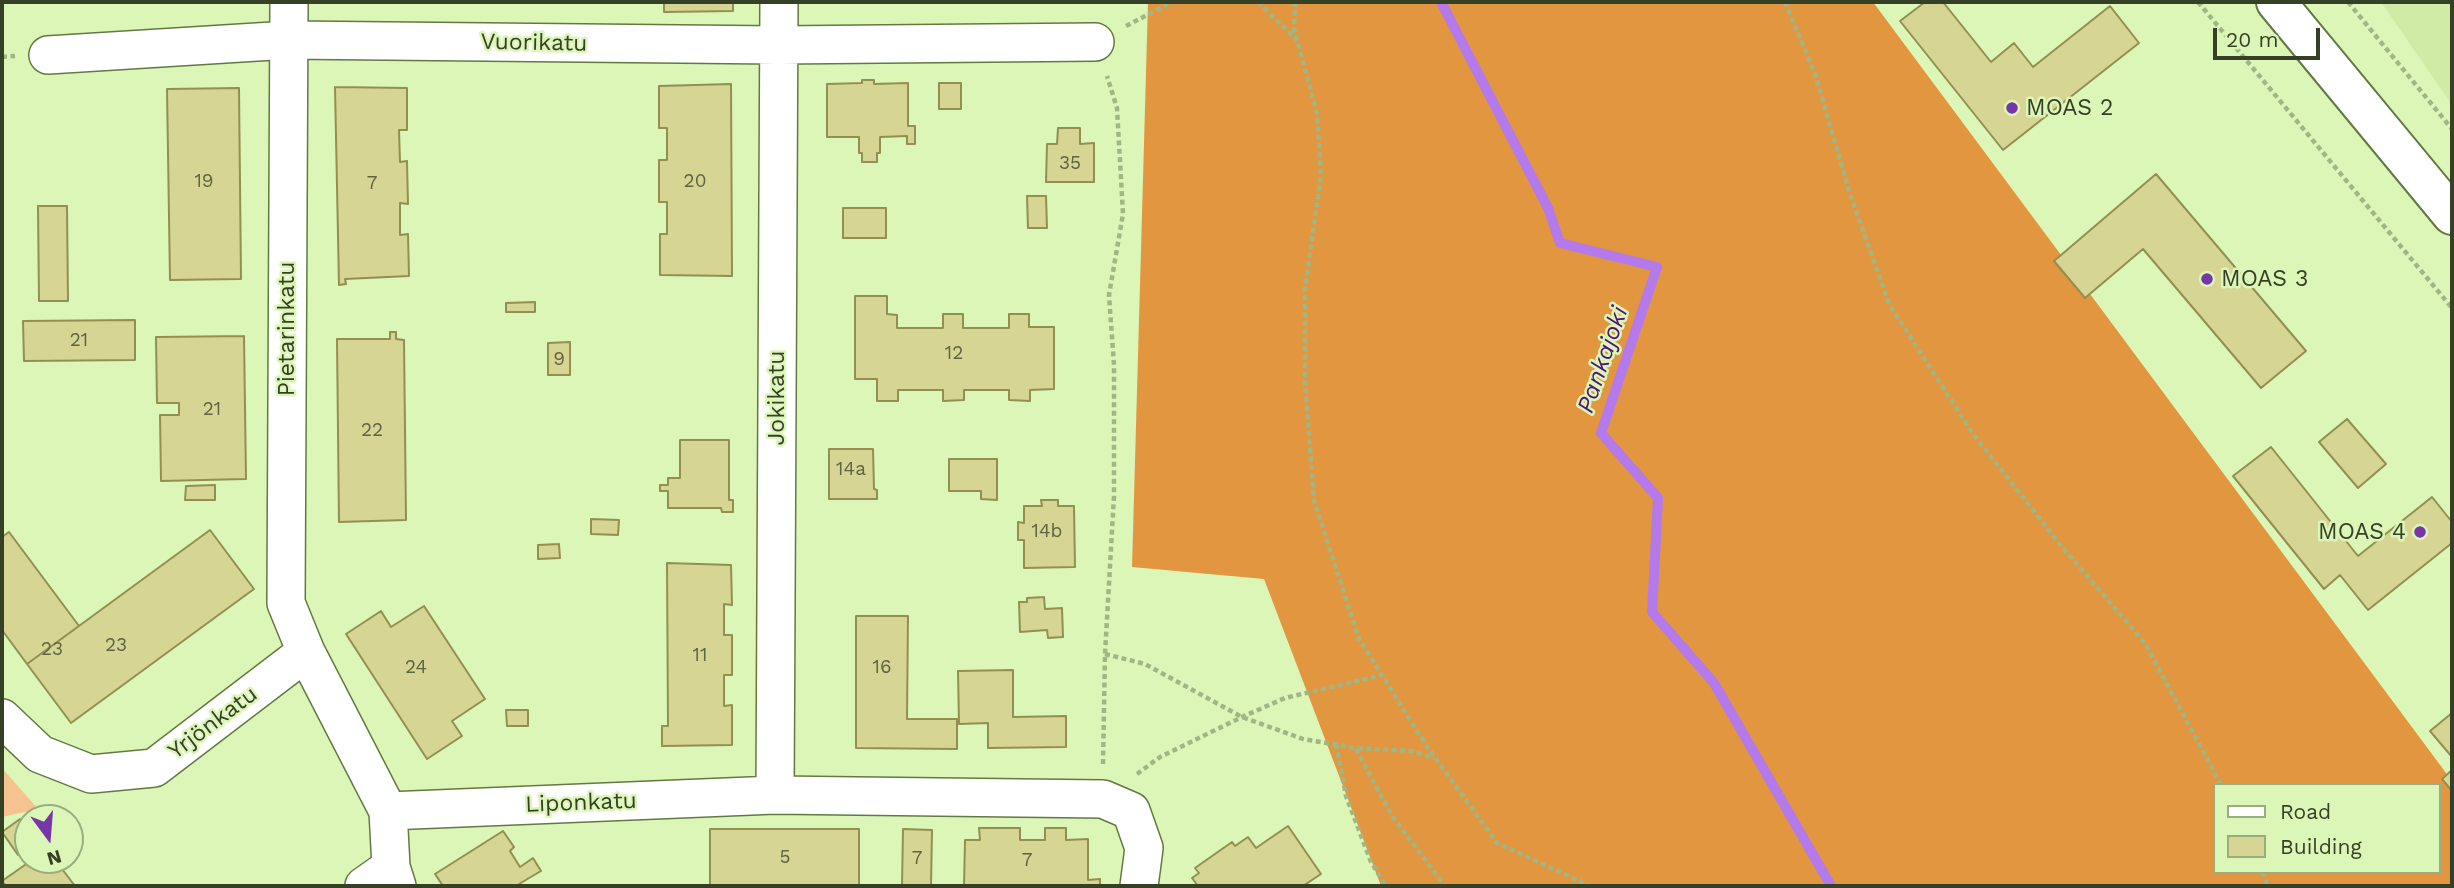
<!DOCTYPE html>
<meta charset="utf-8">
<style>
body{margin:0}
#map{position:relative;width:2454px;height:888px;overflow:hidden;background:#dcf6b8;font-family:"Work Sans",sans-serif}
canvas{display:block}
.frame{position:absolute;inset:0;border:4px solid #364027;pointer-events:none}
.legend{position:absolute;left:2213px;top:783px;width:228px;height:91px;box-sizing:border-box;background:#dcf6b8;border:2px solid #9aad7e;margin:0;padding:9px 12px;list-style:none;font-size:21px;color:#364027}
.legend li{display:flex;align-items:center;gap:14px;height:35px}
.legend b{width:35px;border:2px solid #9aad7e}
.north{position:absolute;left:14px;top:804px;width:70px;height:70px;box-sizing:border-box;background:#dcf6b8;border:2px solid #9aad7e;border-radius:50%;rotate:164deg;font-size:19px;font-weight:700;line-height:28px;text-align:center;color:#364027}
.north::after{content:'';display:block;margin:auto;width:24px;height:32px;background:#7635a9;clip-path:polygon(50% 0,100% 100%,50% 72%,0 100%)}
.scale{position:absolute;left:2213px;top:28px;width:107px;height:32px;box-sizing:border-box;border:4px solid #364027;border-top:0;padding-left:9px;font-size:21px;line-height:24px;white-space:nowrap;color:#364027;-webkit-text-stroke:5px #dcf6b8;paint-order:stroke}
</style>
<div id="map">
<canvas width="2454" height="888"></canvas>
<div class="frame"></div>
<ul class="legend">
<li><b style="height:9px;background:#fff"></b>Road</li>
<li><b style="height:19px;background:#d7d594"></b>Building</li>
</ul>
<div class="north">N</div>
<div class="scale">20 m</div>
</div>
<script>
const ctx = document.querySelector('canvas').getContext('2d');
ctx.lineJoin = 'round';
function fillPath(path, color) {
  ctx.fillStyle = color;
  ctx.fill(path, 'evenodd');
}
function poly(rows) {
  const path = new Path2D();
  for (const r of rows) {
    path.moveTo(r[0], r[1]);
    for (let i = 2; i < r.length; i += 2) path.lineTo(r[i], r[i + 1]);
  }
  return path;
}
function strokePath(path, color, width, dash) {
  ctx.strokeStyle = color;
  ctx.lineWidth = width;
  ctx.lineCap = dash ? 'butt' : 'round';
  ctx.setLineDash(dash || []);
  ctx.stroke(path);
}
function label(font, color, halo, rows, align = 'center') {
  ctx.font = font + ' "Work Sans",sans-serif';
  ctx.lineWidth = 5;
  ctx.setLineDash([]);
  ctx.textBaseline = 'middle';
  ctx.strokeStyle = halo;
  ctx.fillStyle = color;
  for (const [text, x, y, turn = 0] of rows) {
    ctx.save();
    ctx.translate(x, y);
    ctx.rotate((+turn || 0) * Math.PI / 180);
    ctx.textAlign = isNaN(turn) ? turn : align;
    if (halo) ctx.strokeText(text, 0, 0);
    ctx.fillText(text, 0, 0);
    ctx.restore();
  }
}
fillPath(poly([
 [2381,2,2452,2,2452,105]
]), '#cfeba6');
fillPath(poly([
 [2,768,38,809,2,817]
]), '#f4c390');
fillPath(poly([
 [1148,2,1873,2,2452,781,2452,886,1381,886,1264,579,1132,567],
 [2214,785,2438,785,2438,872,2214,872]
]), '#e29640');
strokePath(poly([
 [1441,2,1548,208,1560,243,1657,267,1601,433,1658,498,1652,612,1714,683,1831,886]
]), '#b479ea', 10);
const building = poly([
 [664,2,733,2,733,11,664,12,664,2],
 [1925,2,1943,2,1991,62,2014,43,2033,67,2110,6,2139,43,2003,150,1900,21,1925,2],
 [862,80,874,80,874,84,908,83,908,126,915,126,915,144,907,144,907,136,880,137,880,153,877,153,877,162,862,162,862,153,859,153,859,137,827,137,827,84,862,83,862,80],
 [939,83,961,83,961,109,939,109,939,83],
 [731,84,732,276,660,275,660,234,667,234,667,202,659,202,659,160,667,160,667,128,659,128,659,86,731,84],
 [335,87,407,88,407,130,399,130,400,162,407,161,408,204,400,203,400,235,408,234,409,276,345,279,346,284,339,285,335,87],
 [239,88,241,279,170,280,167,89,239,88],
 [1058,128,1080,128,1080,144,1094,143,1094,182,1046,182,1047,144,1057,144,1058,128],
 [2156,174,2306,351,2261,388,2143,249,2085,298,2054,261,2156,174],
 [1027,196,1046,196,1047,228,1028,228,1027,196],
 [38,206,67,206,68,301,39,301,38,206],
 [843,208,886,208,886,238,843,238,843,208],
 [855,296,887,296,887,314,897,315,897,328,943,328,943,314,963,314,963,328,1009,328,1009,314,1029,314,1029,327,1054,327,1054,389,1030,390,1030,401,1009,400,1009,390,964,390,964,400,943,401,943,390,898,390,898,401,877,401,877,379,855,379,855,296],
 [535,302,535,312,506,312,506,303,535,302],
 [135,320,135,360,24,361,23,321,135,320],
 [390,332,396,332,396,339,404,340,406,520,339,522,337,339,390,339,390,332],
 [244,336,246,479,161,481,160,415,179,415,179,403,157,403,156,337,244,336],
 [570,342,570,375,548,375,548,343,570,342],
 [2347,419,2386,464,2358,488,2319,442,2347,419],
 [680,440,729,440,729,500,733,500,733,512,722,512,721,508,668,508,668,491,660,491,660,485,668,485,668,478,680,478,680,440],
 [2271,447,2358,556,2432,497,2452,522,2452,543,2368,610,2340,575,2324,589,2233,476,2271,447],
 [829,449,873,449,874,489,877,490,877,499,829,499,829,449],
 [949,459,997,459,997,500,981,499,981,491,949,491,949,459],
 [215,485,215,500,185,500,186,486,215,485],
 [1041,500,1058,500,1058,506,1074,506,1075,567,1024,568,1024,540,1018,540,1018,522,1024,523,1024,506,1042,506,1041,500],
 [591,519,619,520,618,535,591,534,591,519],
 [210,530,254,589,71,723,27,664,210,530],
 [9,532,79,626,27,664,2,630,2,537,9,532],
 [559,544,560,558,538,559,538,545,559,544],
 [667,563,731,565,732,605,724,604,724,635,732,635,732,675,724,675,724,706,732,705,732,745,662,746,662,726,668,726,667,563],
 [1044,597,1045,609,1062,608,1063,637,1048,638,1047,630,1020,632,1019,602,1027,602,1027,598,1044,597],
 [424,606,485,699,452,721,462,736,427,759,346,634,381,611,391,627,424,606],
 [856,616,908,616,907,719,957,719,957,749,856,748,856,616],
 [1013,670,1013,717,1066,716,1066,747,988,748,988,723,959,724,958,671,1013,670],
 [506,710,528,710,528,726,507,726,506,710],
 [2452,713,2452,757,2430,731,2452,713],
 [2452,770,2452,791,2442,779,2452,770],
 [20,819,28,829,28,847,18,855,2,832,20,819],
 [1288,826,1321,874,1303,886,1198,886,1192,878,1199,873,1195,868,1232,842,1235,846,1248,837,1256,848,1288,826],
 [979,828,1020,828,1020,840,1045,840,1045,828,1066,828,1066,840,1088,839,1088,880,1100,879,1100,886,964,886,965,840,980,840,979,828],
 [710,829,859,829,859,885,710,885,710,829],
 [903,829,932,830,931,886,902,886,903,829],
 [503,831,514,847,510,851,520,867,533,858,541,871,519,884,520,886,443,886,435,874,503,831],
 [32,860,66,860,59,865,75,886,6,886,2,881,32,860]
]);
fillPath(building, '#d7d594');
strokePath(building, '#928f50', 2);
const minor = poly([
 [289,2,286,603,306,652,388,811,391,867,397,886],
 [48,55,289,40,778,45,1095,42],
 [2,718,40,754,91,774,154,768,306,652],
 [775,795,779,2],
 [388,811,775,795,1103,799,1131,811,1144,848,1139,886],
 [364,886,391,867]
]);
const tertiary = poly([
 [2276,2,2452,215]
]);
strokePath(minor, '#637941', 40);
strokePath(tertiary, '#637941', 42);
strokePath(poly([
 [1258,2,1297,40],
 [1295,2,1294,29,1317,113,1321,175,1305,288,1305,382,1314,501,1359,639,1426,745,1497,843,1590,886],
 [1785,2,1815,74,1850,194,1889,304,1973,434,2062,547,2145,643,2221,785],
 [2198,2,2452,308],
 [2348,2,2452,129],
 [1126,26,1172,2],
 [2,57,15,56],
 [1105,654,1145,664,1242,717,1303,739,1356,748,1412,751,1434,758],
 [1336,744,1346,796,1371,862,1386,886],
 [1356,749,1392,816,1445,886],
 [1103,764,1105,654,1114,496,1114,365,1109,295,1123,214,1117,108,1107,76],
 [1137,774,1160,757,1242,717,1285,698,1382,675],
 [2262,872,2268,886]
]), '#a1b685', 4.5, [5, 3.5]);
strokePath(minor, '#fff', 37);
strokePath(tertiary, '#fff', 38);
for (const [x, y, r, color] of [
 [2012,108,7,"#7635a9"],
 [2207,279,7,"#7635a9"],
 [2420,532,7,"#7635a9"]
]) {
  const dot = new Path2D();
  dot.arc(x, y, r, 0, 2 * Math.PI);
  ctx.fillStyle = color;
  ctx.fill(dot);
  strokePath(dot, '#dcf6b8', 2.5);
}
label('19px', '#5e6542', null, [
 ["35",1070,163],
 ["19",204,181],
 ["20",695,181],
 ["7",372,183],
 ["21",79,340],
 ["12",954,353],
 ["9",559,359],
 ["21",212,409],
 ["22",372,430],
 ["14a",851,469],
 ["14b",1047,531],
 ["23",116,645],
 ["23",52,649],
 ["11",700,655],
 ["24",416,667],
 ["16",882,667],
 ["5",785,857],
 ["7",917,858],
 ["7",1027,860]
]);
label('23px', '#364027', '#dcf6b8', [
 ["Vuorikatu",534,43,1],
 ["Pietarinkatu",287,329,-90],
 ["Jokikatu",777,398,-90],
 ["Yrjönkatu",213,723,-37],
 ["Liponkatu",581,803,-2]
]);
label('23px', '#364027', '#dcf6b8', [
 ["MOAS 2",2026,108],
 ["MOAS 3",2221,279],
 ["MOAS 4",2406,532,"right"]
], 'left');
label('italic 24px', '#50147a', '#dcf6b8', [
 ["Pankajoki",1603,360,-71]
]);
</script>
